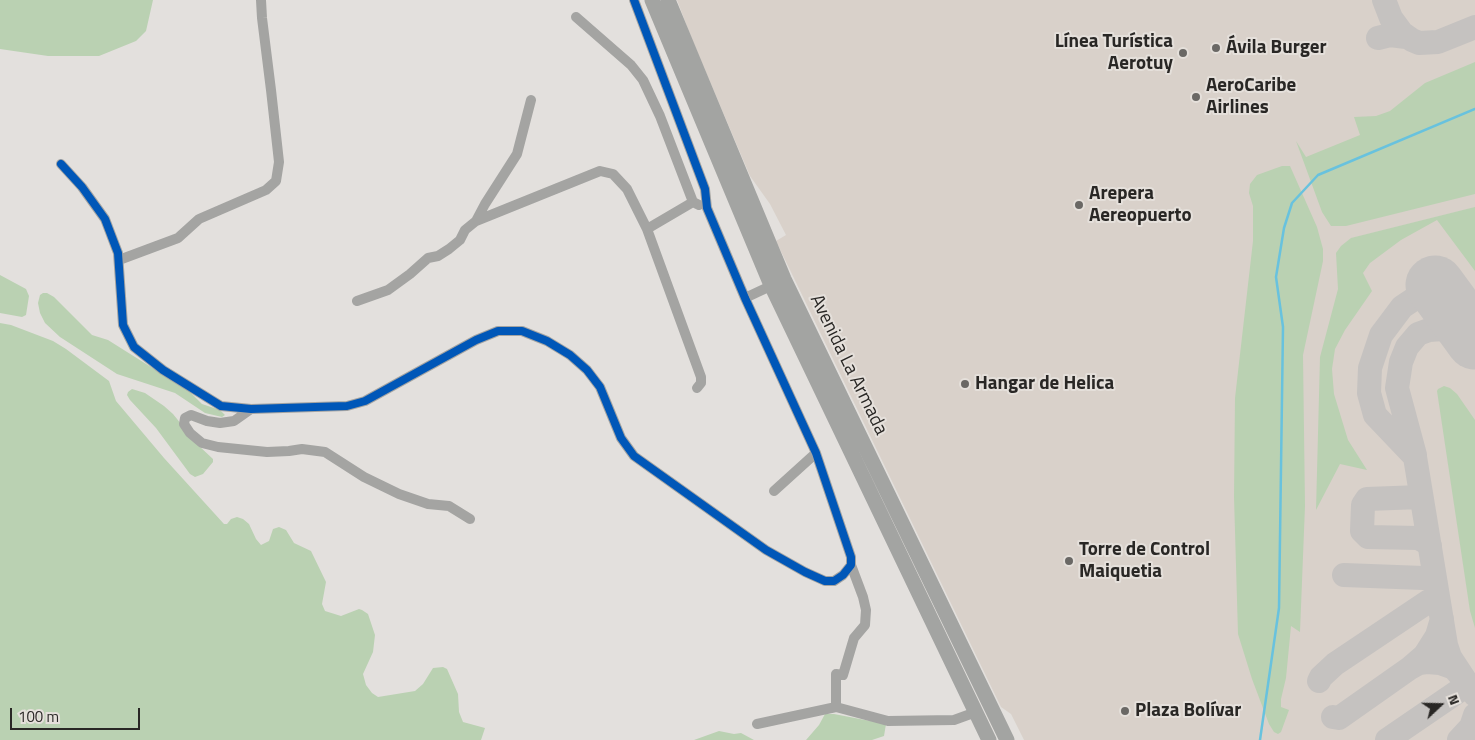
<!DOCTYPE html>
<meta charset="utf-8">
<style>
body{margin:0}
#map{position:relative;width:1475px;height:740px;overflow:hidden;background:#e3e0dd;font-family:"Titillium Web",sans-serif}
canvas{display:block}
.north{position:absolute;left:1415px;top:680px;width:50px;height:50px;-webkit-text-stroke:4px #e5e0db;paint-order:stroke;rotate:69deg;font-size:14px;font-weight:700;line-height:20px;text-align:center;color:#292725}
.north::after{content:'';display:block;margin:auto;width:18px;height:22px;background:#292725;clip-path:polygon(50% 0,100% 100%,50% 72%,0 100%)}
.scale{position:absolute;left:10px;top:708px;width:130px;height:22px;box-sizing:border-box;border:2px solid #292725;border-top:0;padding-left:6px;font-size:15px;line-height:18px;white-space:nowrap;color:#292725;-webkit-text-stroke:4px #e5e0db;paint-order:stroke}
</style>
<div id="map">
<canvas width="1475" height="740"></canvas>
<div class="north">N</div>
<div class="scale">100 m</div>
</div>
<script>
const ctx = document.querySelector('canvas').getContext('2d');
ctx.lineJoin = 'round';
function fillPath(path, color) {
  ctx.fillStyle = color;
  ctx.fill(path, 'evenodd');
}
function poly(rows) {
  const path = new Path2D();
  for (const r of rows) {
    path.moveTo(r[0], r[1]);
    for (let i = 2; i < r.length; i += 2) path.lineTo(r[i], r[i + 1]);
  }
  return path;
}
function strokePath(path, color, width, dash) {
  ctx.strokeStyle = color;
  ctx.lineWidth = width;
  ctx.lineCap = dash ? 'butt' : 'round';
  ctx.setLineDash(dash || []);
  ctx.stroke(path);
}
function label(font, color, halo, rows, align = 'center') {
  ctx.font = font + ' "Titillium Web",sans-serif';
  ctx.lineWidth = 4;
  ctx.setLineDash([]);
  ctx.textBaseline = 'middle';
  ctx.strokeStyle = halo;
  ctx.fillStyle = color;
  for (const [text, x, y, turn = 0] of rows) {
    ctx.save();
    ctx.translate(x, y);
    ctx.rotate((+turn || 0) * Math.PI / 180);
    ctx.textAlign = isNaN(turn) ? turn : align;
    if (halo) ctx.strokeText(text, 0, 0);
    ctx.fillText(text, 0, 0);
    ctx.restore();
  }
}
fillPath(poly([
 [677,0,1475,0,1475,740,1024,740,1011,714,1001,707,776,241,786,235,770,204,750,176,691,37]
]), '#d9d1ca');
fillPath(poly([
 [0,0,153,0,146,31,136,41,99,56,48,56,0,49],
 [1475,62,1475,194,1346,226,1331,226,1322,212,1296,141,1306,157,1360,135,1354,117,1376,116,1390,111,1425,83],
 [1282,166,1290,166,1317,227,1323,249,1323,261,1303,355,1305,506,1300,632,1291,626,1286,678,1281,699,1281,707,1289,710,1281,732,1278,734,1274,732,1269,724,1252,679,1238,634,1234,497,1235,398,1253,241,1253,206,1249,193,1250,184,1257,175],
 [1475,207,1475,271,1437,220,1401,240,1370,263,1363,273,1372,291,1345,330,1335,349,1332,369,1334,394,1348,440,1367,470,1340,464,1316,510,1320,357,1338,289,1336,253,1341,246,1351,238],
 [0,275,26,289,29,296,26,315,22,317,0,313],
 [43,293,47,293,54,297,92,335,108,340,189,391,202,404,220,410,225,415,222,417,205,413,175,393,117,374,60,337,45,323,40,313,38,303,40,295],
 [0,323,11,325,53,341,66,349,109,381,116,401,164,458,224,524,227,524,231,519,237,517,243,519,249,524,256,539,261,545,269,541,273,529,279,527,286,530,294,543,311,551,326,582,322,604,325,611,341,616,359,609,362,610,368,614,375,635,373,652,363,674,366,685,372,693,378,697,415,691,423,684,433,668,443,667,447,669,458,694,459,712,463,722,485,728,481,740,0,740],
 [1444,386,1450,388,1457,394,1475,420,1475,628,1470,611,1437,391,1438,389],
 [132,389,145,393,164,406,173,414,198,445,213,459,213,462,203,474,195,477,190,474,156,428,130,400,127,395,128,392],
 [825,714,834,714,886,724,884,736,872,740,806,740,819,725],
 [719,731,734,734,741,733,754,740,694,740]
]), '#bad1b2');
strokePath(poly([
 [1260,740,1279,608,1283,327,1276,277,1284,228,1292,203,1318,175,1475,109]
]), '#68c2de', 2.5);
strokePath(poly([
 [1384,0,1391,18,1402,33,1412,40,1419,43,1438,42,1475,27],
 [1378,38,1390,35,1406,37],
 [1435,285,1402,307,1381,335,1370,368,1369,393,1375,415,1415,457,1446,645,1450,657,1475,695],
 [1415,455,1397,388,1401,362,1407,347,1418,334,1429,330,1443,329,1463,339,1475,349],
 [1421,497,1367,499,1363,505,1362,531,1368,537,1418,538,1424,541,1430,546],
 [1344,575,1423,578],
 [1442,619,1437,636,1425,655,1410,668,1419,663,1427,662,1440,663,1454,668,1461,676],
 [1319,681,1321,677,1335,664,1429,601],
 [1333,717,1339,718,1410,668],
 [1387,740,1463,688],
 [1459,740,1471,727,1475,715]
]), '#c5c2c0', 24);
strokePath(poly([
 [1435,285,1475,340]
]), '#c5c2c0', 59);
strokePath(poly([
 [576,17,631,65,643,80,660,116,693,202],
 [61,164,82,187,105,219,118,253,123,325,134,347,163,370,221,406,251,409,347,406,365,401,476,340,498,331,522,331,547,341,570,355,587,370,600,387,621,438,634,456,766,550,805,572,825,581,834,581,843,575,851,565,851,557,816,453,745,298,707,208,705,189,634,0],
 [476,221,485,204,517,154,531,100],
 [647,229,693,202,699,205],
 [119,260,178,238,199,219,266,190,276,181,279,162,271,90,262,18,261,0],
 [745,298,777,283],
 [357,301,388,290,410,274,428,258,438,256,449,249,460,240,465,230,476,221,600,171,613,174,627,189,647,229,701,377,701,383,697,388],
 [251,409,234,421,220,423,207,421,191,415,185,418,184,424,190,433,202,443,218,447,267,452,289,451,302,449,325,452,364,477,399,494,428,504,449,506,470,519],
 [774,491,816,453],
 [836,707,836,674,843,675,854,638,865,625,866,610,863,597,851,565],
 [757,724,836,707,888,721,954,720,976,712]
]), '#a4a4a2', 10);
strokePath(poly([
 [652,0,771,285,989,740],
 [668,0,784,279,1007,740]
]), '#a3a4a2', 15);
strokePath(poly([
 [61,164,82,187,105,219,118,253,123,325,134,347,163,370,221,406,251,409,347,406,365,401,476,340,498,331,522,331,547,341,570,355,587,370,600,387,621,438,634,456,766,550,805,572,825,581,834,581,843,575,851,565,851,557,816,453,745,298,707,208,705,189,634,0]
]), '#0057b8', 8);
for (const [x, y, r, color] of [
 [1216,48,5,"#6a6865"],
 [1183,53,5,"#6a6865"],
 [1196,97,5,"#6a6865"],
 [1079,205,5,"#6a6865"],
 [965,384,5,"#6a6865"],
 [1069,561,5,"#6a6865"],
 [1125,711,5,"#6a6865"]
]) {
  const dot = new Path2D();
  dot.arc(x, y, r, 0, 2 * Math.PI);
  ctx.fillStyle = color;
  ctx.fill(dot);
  strokePath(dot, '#e5e0db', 2);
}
label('bold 19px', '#292725', '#e5e0db', [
 ["Línea Turística",1173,42,"right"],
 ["Aerotuy",1173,64,"right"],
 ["Ávila Burger",1226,48],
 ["AeroCaribe",1206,86],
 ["Airlines",1206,108],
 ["Arepera",1089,194],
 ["Aereopuerto",1089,216],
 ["Hangar de Helica",975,384],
 ["Torre de Control",1079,550],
 ["Maiquetia",1079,572],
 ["Plaza Bolívar",1135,711]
], 'left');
label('19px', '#292725', '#e5e0db', [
 ["Avenida La Armada",848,365,64]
]);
</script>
